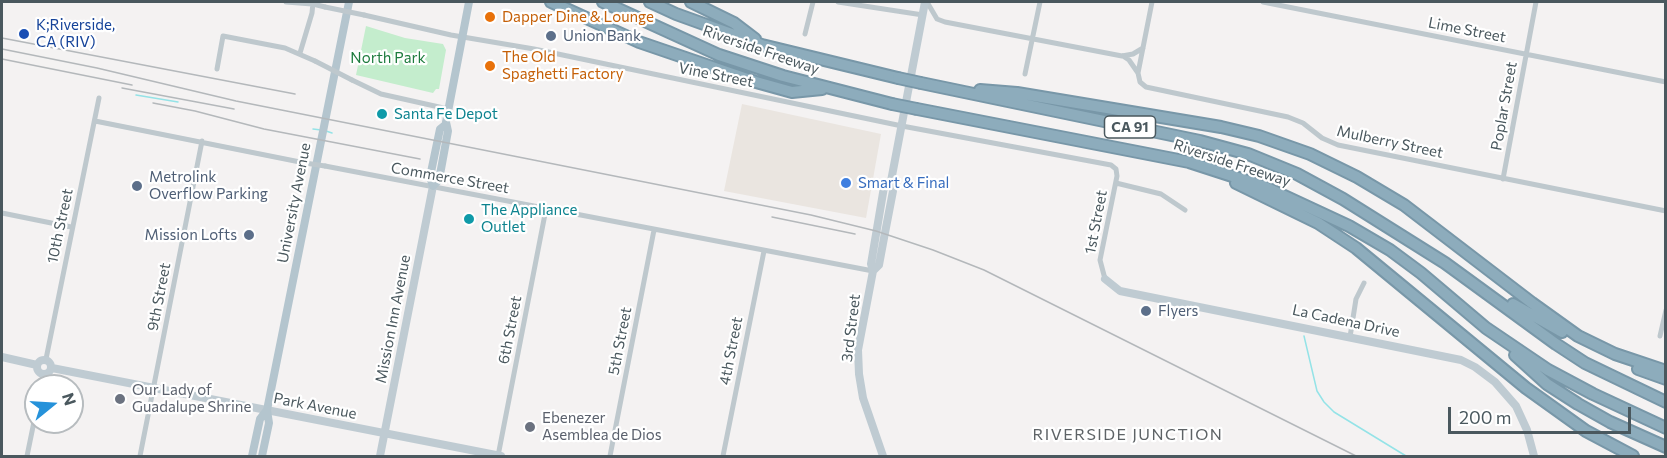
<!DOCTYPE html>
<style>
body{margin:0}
#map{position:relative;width:1667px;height:458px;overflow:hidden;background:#f4f2f2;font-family:Commissioner,sans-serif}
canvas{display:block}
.frame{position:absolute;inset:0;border:3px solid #4a585e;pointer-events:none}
.north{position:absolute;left:24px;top:374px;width:60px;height:60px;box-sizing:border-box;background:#fff;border:2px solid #b7bcbf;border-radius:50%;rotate:72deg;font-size:16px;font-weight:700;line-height:24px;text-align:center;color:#4a585e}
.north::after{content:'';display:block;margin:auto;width:21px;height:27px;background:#2692da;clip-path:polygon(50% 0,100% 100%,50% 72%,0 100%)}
.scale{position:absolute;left:1448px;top:407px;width:183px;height:27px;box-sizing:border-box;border:3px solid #4a585e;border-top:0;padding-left:8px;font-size:18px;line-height:21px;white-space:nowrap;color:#4a585e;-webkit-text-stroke:4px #fff;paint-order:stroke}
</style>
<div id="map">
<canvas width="1667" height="458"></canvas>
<div class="frame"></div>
<div class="north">N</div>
<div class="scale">200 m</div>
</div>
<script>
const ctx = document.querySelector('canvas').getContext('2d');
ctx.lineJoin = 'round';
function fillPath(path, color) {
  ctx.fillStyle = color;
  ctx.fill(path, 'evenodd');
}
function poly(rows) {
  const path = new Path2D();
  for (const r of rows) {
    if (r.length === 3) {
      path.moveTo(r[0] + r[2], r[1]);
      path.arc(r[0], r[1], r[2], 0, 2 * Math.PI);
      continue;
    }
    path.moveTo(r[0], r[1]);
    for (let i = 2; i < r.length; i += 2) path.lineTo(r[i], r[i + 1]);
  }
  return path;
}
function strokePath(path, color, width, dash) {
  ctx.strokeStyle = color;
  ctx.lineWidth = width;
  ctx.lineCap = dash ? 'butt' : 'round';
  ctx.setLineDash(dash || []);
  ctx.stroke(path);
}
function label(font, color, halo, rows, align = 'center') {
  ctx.font = font + ' Commissioner,sans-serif';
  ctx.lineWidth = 4.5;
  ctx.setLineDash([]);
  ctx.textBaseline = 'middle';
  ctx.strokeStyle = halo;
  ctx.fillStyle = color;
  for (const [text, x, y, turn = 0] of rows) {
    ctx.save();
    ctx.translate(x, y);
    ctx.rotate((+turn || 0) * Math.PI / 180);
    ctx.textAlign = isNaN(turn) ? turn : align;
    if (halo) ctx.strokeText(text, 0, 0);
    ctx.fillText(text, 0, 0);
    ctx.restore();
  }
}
fillPath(poly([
 [742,104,881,134,866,218,724,191]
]), '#eae5e0');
fillPath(poly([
 [366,26,405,38,443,44,446,50,439,89,436,89,433,93,356,75]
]), '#c4edcd');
strokePath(poly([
 [136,95,178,102],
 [313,129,321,130],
 [326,131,332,133],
 [1304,336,1317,391,1324,402,1334,412,1406,456]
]), '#94e3e7', 1.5);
const highway = poly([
 [551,2,639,42,756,82,792,92,822,89],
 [603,2,719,55,783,76,892,104],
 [650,2,676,14,762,45,898,78],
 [691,2,734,23,755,39],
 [921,83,1200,141,1248,154,1297,174,1343,199,1445,263,1556,344,1585,363,1666,402],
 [980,90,1017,93,1221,127,1259,136,1310,154,1357,177,1404,205,1532,303,1578,336,1615,354,1666,371],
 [917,109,1189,162,1263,186,1349,226,1390,250,1421,273,1486,328,1548,370,1593,394,1666,428],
 [1236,183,1318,223,1356,248,1526,388,1586,431,1633,456],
 [1513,304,1562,332],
 [1515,355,1547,384,1578,404,1610,422,1666,447],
 [1638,369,1666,379]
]);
strokePath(highway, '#7897a8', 14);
strokePath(poly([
 [286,2,312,4],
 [838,2,923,15],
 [927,2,937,19,945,22,1122,56,1133,54,1143,48],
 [1152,2,1138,73,1140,82,1146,87,1288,117,1303,123,1322,138,1338,145,1666,211],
 [1263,2,1666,82],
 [309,3,325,7],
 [364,15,451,35,534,49,902,126,1111,165,1116,169,1117,176,1100,260,1105,279],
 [805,34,813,2],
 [300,53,312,13,313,2],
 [1123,56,1129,60,1138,73],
 [217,69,223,36,285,48,315,61],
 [1025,74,1040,2],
 [352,80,381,94,448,109],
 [95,121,305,163],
 [325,166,873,271],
 [1503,179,1536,2],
 [1116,183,1161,194,1185,210],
 [2,213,71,227],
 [1660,336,1666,310],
 [1350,337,1356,299,1364,283],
 [46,359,99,98],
 [41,386,43,374],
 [27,456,36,412],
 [140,456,202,141],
 [498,456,546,209],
 [610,456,654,230],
 [723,456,764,251]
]), '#bec8cd', 5);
strokePath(poly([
 [873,271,879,265,884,238,893,191,891,181,925,2],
 [1105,279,1120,291,1461,360,1475,367,1495,382,1516,406,1527,430,1534,456],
 [2,357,37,365],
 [44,367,7],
 [52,368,501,456],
 [380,456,433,186],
 [883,456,863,398,859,374,858,350,873,271,871,264,884,187,891,181]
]), '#bfcbd2', 8);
strokePath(poly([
 [445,125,440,129,436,148,430,177,433,186,439,180,448,131,446,122,469,2],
 [252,456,260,419,267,410],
 [262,456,269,423,267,410,349,2]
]), '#b4c5ce', 8);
strokePath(highway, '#8dacbc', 10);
strokePath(poly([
 [2,38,295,94],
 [2,49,97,68,236,101,811,215,876,231,933,250,984,270,1356,456],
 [2,59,132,85],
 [122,88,234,109],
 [153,103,195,111,264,129,420,159],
 [772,217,855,234]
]), '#b4b8bb', 1.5);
const highwayBridge = poly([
 [898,78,921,83],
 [892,104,917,109]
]);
strokePath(highwayBridge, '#7897a8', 14, []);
strokePath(poly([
 [325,7,364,15],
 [315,61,352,80],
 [305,163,325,166]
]), '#bec8cd', 5);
strokePath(highwayBridge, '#8dacbc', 10);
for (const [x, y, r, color] of [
 [490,17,6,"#e8710a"],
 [24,34,6,"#1a4fb4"],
 [551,36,6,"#5c6f8a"],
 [490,66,6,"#e8710a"],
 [382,114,6,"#0f9aa8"],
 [846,183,6,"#3f7fe0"],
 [137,186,6,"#5c6f8a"],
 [469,219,6,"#0f9aa8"],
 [249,235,6,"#5c6f8a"],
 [1146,311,6,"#5c6f8a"],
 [120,399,6,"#6b7280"],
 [530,427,6,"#6b7280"]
]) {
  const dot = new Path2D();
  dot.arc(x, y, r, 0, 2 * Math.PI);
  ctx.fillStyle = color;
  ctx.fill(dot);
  strokePath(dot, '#fff', 2);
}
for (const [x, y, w] of [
 [1130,127,51]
]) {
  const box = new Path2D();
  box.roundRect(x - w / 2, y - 11, w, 22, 4.5);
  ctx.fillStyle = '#fff';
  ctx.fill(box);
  strokePath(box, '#4a585e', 1.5);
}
label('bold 14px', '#4a585e', null, [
 ["CA 91",1130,127]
]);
label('15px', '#c56008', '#fff', [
 ["Dapper Dine & Lounge",502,17],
 ["The Old",502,57],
 ["Spaghetti Factory",502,74]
], 'left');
label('15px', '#164399', '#fff', [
 ["K;Riverside,",36,25],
 ["CA (RIV)",36,42]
], 'left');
label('15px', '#4a585e', '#fff', [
 ["Lime Street",1467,30,11],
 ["Riverside Freeway",761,50,19],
 ["Vine Street",716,75,11],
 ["Poplar Street",1504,106,-80],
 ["Mulberry Street",1390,142,12],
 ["Riverside Freeway",1232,163,18],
 ["Commerce Street",450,178,10],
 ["University Avenue",294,203,-79],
 ["1st Street",1096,222,-79],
 ["10th Street",60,226,-78],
 ["9th Street",159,297,-79],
 ["Mission Inn Avenue",393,319,-79],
 ["La Cadena Drive",1346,321,12],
 ["3rd Street",851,328,-83],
 ["6th Street",510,330,-79],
 ["5th Street",620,341,-79],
 ["4th Street",731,351,-79],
 ["Park Avenue",315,406,11]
]);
label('15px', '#4e5e75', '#fff', [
 ["Union Bank",563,36],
 ["Metrolink",149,177],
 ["Overflow Parking",149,194],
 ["Mission Lofts",237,235,"right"],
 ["Flyers",1158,311]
], 'left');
label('15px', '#1e7c3e', '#fff', [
 ["North Park",388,58]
]);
label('15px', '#0d838f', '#fff', [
 ["Santa Fe Depot",394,114],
 ["The Appliance",481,210],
 ["Outlet",481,227]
], 'left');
label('15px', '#366cbe', '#fff', [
 ["Smart & Final",858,183]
], 'left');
label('15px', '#5b616d', '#fff', [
 ["Our Lady of",132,390],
 ["Guadalupe Shrine",132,407],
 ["Ebenezer",542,418],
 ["Asemblea de Dios",542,435]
], 'left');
ctx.letterSpacing = '1.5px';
label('16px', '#5e6366', '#fff', [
 ["RIVERSIDE JUNCTION",1128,435]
]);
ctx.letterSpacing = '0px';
</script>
